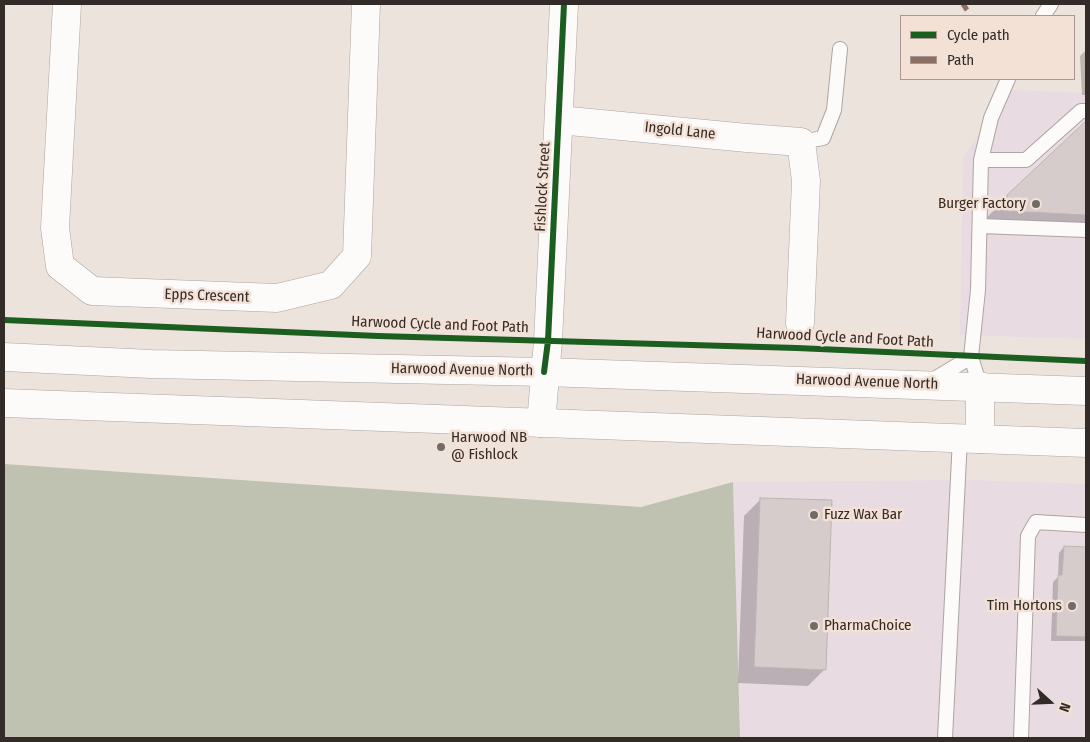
<!DOCTYPE html>
<style>
body{margin:0}
#map{position:relative;width:1090px;height:742px;overflow:hidden;background:#ede3dd;font-family:"Fira Sans Condensed",sans-serif}
canvas{display:block}
.frame{position:absolute;inset:0;border:5px solid #322b27;pointer-events:none}
.legend{position:absolute;left:900px;top:15px;width:175px;height:65px;box-sizing:border-box;background:#f4e1d6;border:1px solid #a69890;margin:0;padding:6px 9px;list-style:none;font-size:15px;color:#322b27}
.legend li{display:flex;align-items:center;gap:10px;height:25px}
.legend b{width:25px;border:1px solid #a69890}
.north{position:absolute;left:1025px;top:677px;width:50px;height:50px;-webkit-text-stroke:4px #f4e1d6;paint-order:stroke;rotate:110deg;font-size:14px;font-weight:700;line-height:20px;text-align:center;color:#322b27}
.north::after{content:'';display:block;margin:auto;width:18px;height:22px;background:#322b27;clip-path:polygon(50% 0,100% 100%,50% 72%,0 100%)}
</style>
<div id="map">
<canvas width="1090" height="742"></canvas>
<div class="frame"></div>
<ul class="legend">
<li><b style="height:6px;background:#1b5e20"></b>Cycle path</li>
<li><b style="height:6px;background:#8d6e63"></b>Path</li>
</ul>
<div class="north">N</div>
</div>
<script>
const ctx = document.querySelector('canvas').getContext('2d');
ctx.lineJoin = 'round';
function fillPath(path, color) {
  ctx.fillStyle = color;
  ctx.fill(path, 'evenodd');
}
function poly(rows) {
  const path = new Path2D();
  for (const r of rows) {
    path.moveTo(r[0], r[1]);
    for (let i = 2; i < r.length; i += 2) path.lineTo(r[i], r[i + 1]);
  }
  return path;
}
function strokePath(path, color, width, dash) {
  ctx.strokeStyle = color;
  ctx.lineWidth = width;
  ctx.lineCap = dash ? 'butt' : 'round';
  ctx.setLineDash(dash || []);
  ctx.stroke(path);
}
function label(font, color, halo, rows, align = 'center') {
  ctx.font = font + ' "Fira Sans Condensed",sans-serif';
  ctx.lineWidth = 5;
  ctx.setLineDash([]);
  ctx.textBaseline = 'middle';
  ctx.strokeStyle = halo;
  ctx.fillStyle = color;
  for (const [text, x, y, turn = 0] of rows) {
    ctx.save();
    ctx.translate(x, y);
    ctx.rotate((+turn || 0) * Math.PI / 180);
    ctx.textAlign = isNaN(turn) ? turn : align;
    if (halo) ctx.strokeText(text, 0, 0);
    ctx.fillText(text, 0, 0);
    ctx.restore();
  }
}
fillPath(poly([
 [1012,90,1086,93,1086,339,960,335,963,157],
 [971,480,1086,484,1086,738,740,738,733,482]
]), '#e9dbe2');
fillPath(poly([
 [4,464,641,507,733,482,740,738,4,738]
]), '#bfc2b0');
fillPath(poly([
 [1086,50,1086,95,1082,95,1080,56],
 [1082,127,1086,128,1086,237,985,232,986,218],
 [761,499,825,669,808,686,738,683,744,516],
 [1064,547,1086,548,1086,641,1051,641,1053,582,1058,577,1059,553]
]), '#0003');
const building = poly([
 [1086,121,1086,215,1006,211,1007,195,1086,121],
 [760,498,832,500,826,670,754,667,760,498],
 [1064,546,1086,547,1086,637,1056,636,1058,575,1062,575,1064,546]
]);
fillPath(building, '#d7cccc');
strokePath(building, '#bdb4b3', 1);
const service = poly([
 [1043,16,1051,4],
 [801,142,823,138,834,110,840,49],
 [981,160,991,118,1008,79],
 [980,226,1086,230],
 [931,381,971,357],
 [980,386,971,357,978,290,981,160,1026,160,1081,111,1086,111],
 [945,738,960,438],
 [1021,738,1028,536,1036,522,1086,525]
]);
const minor = poly([
 [67,4,55,228,60,266,92,291,277,298,331,285,357,256,366,4],
 [559,120,747,138,801,142,806,181,800,323]
]);
const tertiary = poly([
 [541,423,548,341,564,4],
 [980,439,980,386]
]);
const secondary = poly([
 [4,357,151,364,544,372,1086,391],
 [4,403,1086,443]
]);
strokePath(service, '#aca4a0', 16);
strokePath(minor, '#aca4a0', 29);
strokePath(tertiary, '#aca4a0', 29);
strokePath(secondary, '#aca4a0', 29);
strokePath(service, '#fcfbfa', 14);
strokePath(minor, '#fcfbfa', 28);
strokePath(tertiary, '#fcfbfa', 28);
strokePath(secondary, '#fcfbfa', 28);
strokePath(poly([
 [963,4,967,10]
]), '#8d6e63', 5, [10, 5]);
strokePath(poly([
 [4,320,378,336,797,348,1086,361],
 [544,372,548,341,564,4]
]), '#1b5e20', 6);
for (const [x, y, r, color] of [
 [1036,204,5,"#736b67"],
 [441,447,5,"#736b67"],
 [814,515,5,"#736b67"],
 [1072,606,5,"#736b67"],
 [814,626,5,"#736b67"]
]) {
  const dot = new Path2D();
  dot.arc(x, y, r, 0, 2 * Math.PI);
  ctx.fillStyle = color;
  ctx.fill(dot);
  strokePath(dot, '#f4e1d6', 2);
}
label('15px', '#322b27', '#f4e1d6', [
 ["Ingold Lane",680,131,6],
 ["Fishlock Street",543,187,-87],
 ["Epps Crescent",207,296,2],
 ["Harwood Cycle and Foot Path",440,325,2],
 ["Harwood Cycle and Foot Path",845,338,3],
 ["Harwood Avenue North",462,370,1],
 ["Harwood Avenue North",867,382,2]
]);
label('15px', '#322b27', '#f4e1d6', [
 ["Burger Factory",1026,204,"right"],
 ["Harwood NB",451,438],
 ["@ Fishlock",451,455],
 ["Fuzz Wax Bar",824,515],
 ["Tim Hortons",1062,606,"right"],
 ["PharmaChoice",824,626]
], 'left');
</script>
